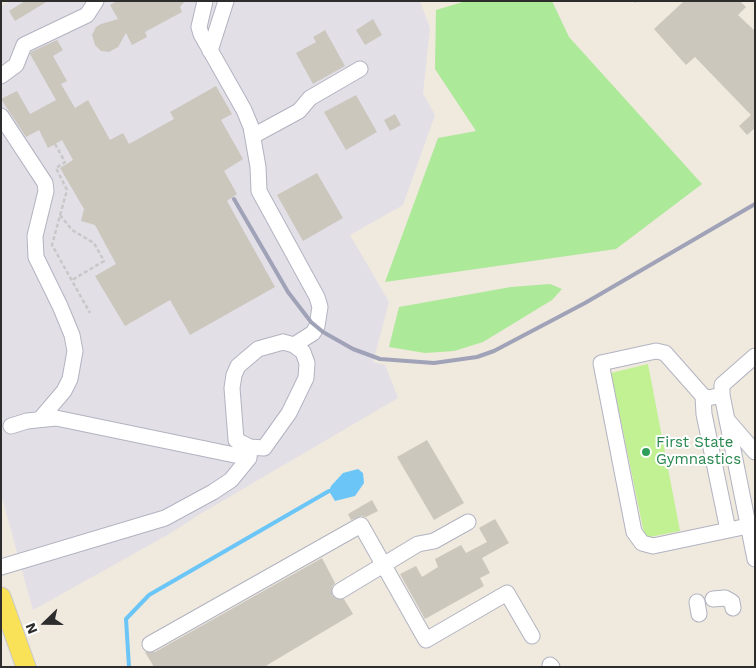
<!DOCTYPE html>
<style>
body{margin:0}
#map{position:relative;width:756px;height:668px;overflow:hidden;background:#efe9de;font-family:"Work Sans",sans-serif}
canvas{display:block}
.frame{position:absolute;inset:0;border:2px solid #2d2d2d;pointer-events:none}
.north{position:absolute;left:20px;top:598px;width:50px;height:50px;-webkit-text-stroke:4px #fff;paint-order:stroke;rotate:248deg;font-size:14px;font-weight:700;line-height:20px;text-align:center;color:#2d2d2d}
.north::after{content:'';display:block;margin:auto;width:18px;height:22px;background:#2d2d2d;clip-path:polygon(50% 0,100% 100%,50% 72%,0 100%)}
</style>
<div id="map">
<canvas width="756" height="668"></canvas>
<div class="frame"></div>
<div class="north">N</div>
</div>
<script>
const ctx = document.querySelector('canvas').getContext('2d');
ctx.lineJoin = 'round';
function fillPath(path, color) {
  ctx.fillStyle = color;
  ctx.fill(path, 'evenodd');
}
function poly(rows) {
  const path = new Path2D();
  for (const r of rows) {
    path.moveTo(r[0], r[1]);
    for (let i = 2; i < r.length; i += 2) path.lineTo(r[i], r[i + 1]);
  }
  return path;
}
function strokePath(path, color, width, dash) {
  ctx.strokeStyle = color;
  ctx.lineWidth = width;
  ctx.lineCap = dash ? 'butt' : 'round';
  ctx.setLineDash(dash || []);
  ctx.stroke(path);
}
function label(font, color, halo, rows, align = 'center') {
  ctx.font = font + ' "Work Sans",sans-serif';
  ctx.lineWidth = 4;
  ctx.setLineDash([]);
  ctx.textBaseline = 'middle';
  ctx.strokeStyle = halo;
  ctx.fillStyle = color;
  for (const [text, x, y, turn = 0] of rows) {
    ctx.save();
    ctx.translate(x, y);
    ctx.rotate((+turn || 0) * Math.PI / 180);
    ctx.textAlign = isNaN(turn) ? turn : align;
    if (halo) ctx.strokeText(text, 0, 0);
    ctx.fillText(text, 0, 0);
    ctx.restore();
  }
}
fillPath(poly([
 [10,1,420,1,430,28,423,93,435,115,403,205,350,235,389,302,373,362,385,365,398,398,200,514,169,534,33,610,1,494,1,6]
]), '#e2dfe7');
fillPath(poly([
 [466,1,552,1,569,37,702,184,616,249,385,282,438,138,476,131,435,69,436,10],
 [550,284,562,289,552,300,483,342,454,351,425,353,389,347,399,307,511,287]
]), '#ace998');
fillPath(poly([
 [648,364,680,531,645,538,611,373]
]), '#c1f193');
fillPath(poly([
 [358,469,363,473,364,483,355,496,335,501,329,491,331,486,343,473]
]), '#6bc6f7');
strokePath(poly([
 [129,667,126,619,149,595,329,491]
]), '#6bc6f7', 4);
fillPath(poly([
 [25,1,48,1,15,21,9,11],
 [117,1,185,1,180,7,182,12,145,32,147,37,132,45,126,33,118,47,109,52,101,51,95,45,92,35,96,27,101,24,118,19,110,5],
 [684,1,740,1,746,7,738,15,755,31,755,128,747,135,739,126,751,115,695,57,686,65,654,29],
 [373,19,382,35,365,45,356,30],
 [325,30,345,66,313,84,296,53,316,42,313,37],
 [57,40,63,50,53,56,67,81,61,84,75,108,88,100,110,140,123,133,129,144,174,119,170,112,216,86,232,114,221,120,243,159,224,171,237,194,227,201,275,287,190,335,170,300,125,326,95,276,116,264,95,225,81,221,84,209,60,168,73,160,62,140,48,148,39,130,26,137,1,99,17,91,30,114,56,100,30,54,31,52],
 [356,95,377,132,346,150,324,112],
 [395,114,401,125,390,131,384,120],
 [317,173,343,218,303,241,277,195],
 [427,440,464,503,434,520,397,457],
 [372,500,378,511,366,517,361,516,351,520,348,514],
 [495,519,509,543,482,558,490,573,480,578,484,586,425,619,400,574,416,566,422,577,438,567,435,559,461,545,466,553,487,542,479,528],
 [322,558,335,583,332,587,332,595,336,599,344,599,353,614,264,667,154,667,145,652,155,652]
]), '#cbc7bd');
const minor = poly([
 [205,1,199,27,201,34,244,110,251,127,258,167,259,191,317,297,320,307,317,326,313,333,294,345],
 [210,51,226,1],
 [1,76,16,65,24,45,87,15,96,1],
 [1,116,45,183,46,191,35,236,36,257,60,306,72,335,75,351,70,379,64,391,41,418],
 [253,136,299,111,310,98,360,69],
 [283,342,294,345,303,352,307,363,306,378,289,413,264,448,250,447,236,440,232,388,234,375,238,366,258,349,283,342],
 [755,356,722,385,722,395,755,559],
 [722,395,708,398,703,396,665,353,656,351,601,363,634,532,642,543,653,546,748,526],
 [703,396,704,414,728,530],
 [729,422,755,452],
 [11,426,27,421,56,418,249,458],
 [1,567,165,518,213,492,231,480,249,458,250,447],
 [340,591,418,544,434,541,468,522],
 [713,599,725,598,732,602,733,608],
 [697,602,699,614],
 [150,644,361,525,426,640,507,593,532,636],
 [550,665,552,667]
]);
const major = poly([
 [1,597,26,667]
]);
strokePath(minor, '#b2b3c1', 17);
strokePath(major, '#c8c8c8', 21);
strokePath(poly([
 [635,1,636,2],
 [55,144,65,162,56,168,67,190,52,245,90,313],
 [60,215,72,230,94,243,104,261,72,280]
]), '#c8c8c8', 2.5, [4, 2.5]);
strokePath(minor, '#fff', 15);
strokePath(major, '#fae258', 19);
strokePath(poly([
 [234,199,288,292,311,322,323,332,353,349,380,359,434,363,477,357,494,351,585,303,755,204]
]), '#a0a2b8', 4);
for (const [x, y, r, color] of [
 [646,452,5,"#2e9e5b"]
]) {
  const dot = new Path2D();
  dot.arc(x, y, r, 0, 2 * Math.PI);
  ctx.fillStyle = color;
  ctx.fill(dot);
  strokePath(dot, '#fff', 2);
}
label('15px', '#27864d', '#fff', [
 ["First State",656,443],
 ["Gymnastics",656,460]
], 'left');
</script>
